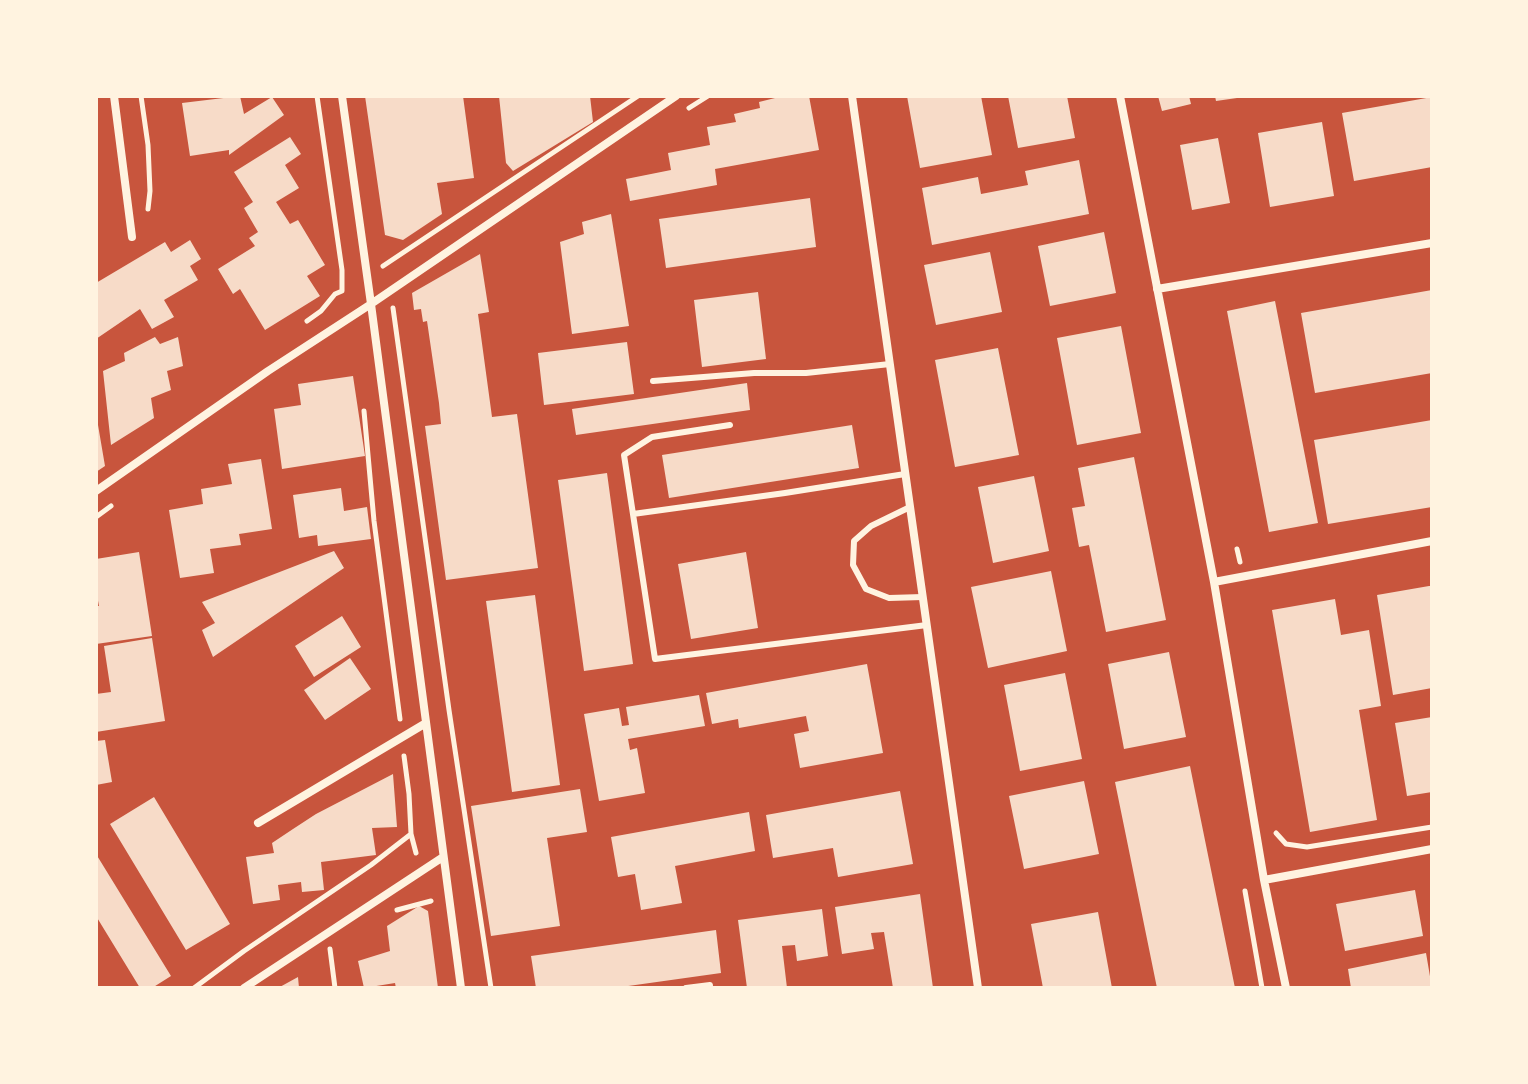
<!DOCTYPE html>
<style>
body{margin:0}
#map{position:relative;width:1528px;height:1084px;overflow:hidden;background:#c8553d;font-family:Inter,sans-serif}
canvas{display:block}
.frame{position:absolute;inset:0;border:98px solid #fff3e0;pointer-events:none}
</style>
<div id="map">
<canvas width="1528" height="1084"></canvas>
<div class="frame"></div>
</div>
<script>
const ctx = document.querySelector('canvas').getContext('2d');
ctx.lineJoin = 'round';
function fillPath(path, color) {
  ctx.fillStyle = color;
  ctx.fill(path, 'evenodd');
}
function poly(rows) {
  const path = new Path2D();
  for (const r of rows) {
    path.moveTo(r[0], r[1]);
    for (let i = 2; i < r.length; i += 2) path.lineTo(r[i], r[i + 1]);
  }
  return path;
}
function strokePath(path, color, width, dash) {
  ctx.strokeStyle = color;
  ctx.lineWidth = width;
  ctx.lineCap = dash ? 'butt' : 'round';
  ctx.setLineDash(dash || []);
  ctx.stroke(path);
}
fillPath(poly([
 [240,96,244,114,272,97,284,115,229,155,229,150,190,156,182,103],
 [365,96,463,96,474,178,437,183,442,214,403,240,385,235],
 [499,96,590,96,593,122,513,171,506,163],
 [783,96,809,96,819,150,715,169,717,185,630,201,626,179,671,170,668,153,710,145,707,127,736,122,734,114,760,108,759,102],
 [907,96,981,96,992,155,920,168],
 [1008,96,1067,96,1075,138,1018,148],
 [1158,96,1189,96,1191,104,1162,111],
 [1215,96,1236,96,1237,98,1216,101],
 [1432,97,1432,167,1354,181,1342,113],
 [1322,122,1334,196,1270,207,1258,133],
 [290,137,301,154,285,165,299,188,276,202,290,224,298,220,325,265,307,276,320,296,265,330,240,289,233,294,218,269,255,246,249,238,258,232,244,208,253,202,234,172],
 [1218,138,1230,203,1192,210,1180,145],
 [1079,160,1089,214,932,245,922,188,978,177,981,194,1028,185,1025,171],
 [810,198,816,247,666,268,659,219],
 [611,214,629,326,572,334,560,242,584,234,582,222],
 [1104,232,1116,293,1050,306,1038,246],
 [190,240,201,259,190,266,198,280,164,300,174,317,152,329,140,309,96,339,96,283,165,242,171,252],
 [990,252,1002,312,936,325,924,265],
 [480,254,489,312,478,314,492,417,517,414,538,568,446,580,425,426,441,424,439,403,427,321,423,322,421,309,414,310,412,293],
 [1432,290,1432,373,1315,393,1301,313],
 [758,292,766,359,702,367,694,300],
 [1275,301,1318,523,1269,532,1227,311],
 [1121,326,1141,433,1077,445,1057,338],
 [155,337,160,344,178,337,183,366,167,371,171,390,151,398,154,418,111,445,103,371,125,361,124,353],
 [627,342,634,394,544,405,538,353],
 [998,348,1019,455,955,467,935,360],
 [353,376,365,456,282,469,274,409,301,405,298,384],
 [747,383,750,410,576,435,572,409],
 [1432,420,1432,507,1328,524,1314,440],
 [96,425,98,425,105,466,96,472],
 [852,425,859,468,669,498,662,455],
 [1134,457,1166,620,1106,632,1089,545,1079,547,1072,508,1085,506,1078,468],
 [261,459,272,529,239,534,241,545,210,549,214,573,180,578,169,510,203,504,201,489,232,484,228,464],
 [607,473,633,664,584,671,558,480],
 [1034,476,1049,551,993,563,978,487],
 [341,488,344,511,367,507,371,539,318,546,317,535,299,538,293,495],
 [334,551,344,568,213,657,202,630,215,623,202,602],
 [139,552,152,636,96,644,96,606,99,606,96,590,96,559],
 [746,552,758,628,691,639,678,564],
 [1051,571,1067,651,988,668,971,587],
 [1429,586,1432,586,1432,688,1393,695,1377,595],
 [535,595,560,785,512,792,486,601],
 [1335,599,1341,635,1369,630,1381,706,1359,710,1377,820,1310,832,1272,610],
 [342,616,361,647,314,677,295,646],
 [152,638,165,721,96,732,96,694,111,692,104,646],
 [1169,652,1186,737,1124,749,1108,664],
 [350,658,371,689,325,720,304,690],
 [867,664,883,753,800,768,794,734,809,731,806,716,739,728,738,719,712,724,706,693],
 [1065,673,1082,759,1020,771,1004,685],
 [699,695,705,726,628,739,630,750,637,748,645,793,599,801,584,714,619,708,622,726,629,725,626,707],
 [1432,717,1432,792,1407,796,1395,723],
 [105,740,112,782,96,785,96,741],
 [1190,766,1195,791,1235,988,1157,988,1115,782],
 [393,774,397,827,372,828,376,855,321,862,324,890,302,892,301,882,278,885,280,900,253,904,246,857,274,853,272,843,293,829,316,814],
 [1084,781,1099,854,1024,869,1009,796],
 [580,789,587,832,547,838,560,926,491,936,471,806],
 [900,791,913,864,838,877,833,848,773,858,766,815],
 [154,797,230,924,186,950,110,824],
 [749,812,755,851,675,866,682,903,641,910,635,874,618,877,611,837],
 [96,854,171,976,152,988,140,988,96,916],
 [1415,890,1423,936,1345,951,1336,904],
 [920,894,933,988,893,988,884,932,871,933,874,949,842,954,835,907],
 [419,906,428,911,438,988,396,988,395,983,364,988,358,961,390,951,387,926],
 [822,909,828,956,797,961,795,945,782,946,787,988,747,988,738,920],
 [1098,912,1112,988,1043,988,1031,924],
 [716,930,721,973,614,988,536,988,531,956],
 [1426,953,1432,988,1351,988,1348,969],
 [298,977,299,988,278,988]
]), '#f7dbc8');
strokePath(poly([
 [141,96,148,145,150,191,148,209],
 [689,108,708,96],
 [383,266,638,96],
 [393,308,449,710,491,988],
 [307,321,321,311,335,294,342,291,342,270,317,96],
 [364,411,374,521,400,719],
 [96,517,111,506],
 [1237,549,1240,562],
 [404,756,409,794,411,834,416,853],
 [1276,833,1286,844,1307,847,1432,827],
 [1245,891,1262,988],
 [397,910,431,901],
 [330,949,335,988],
 [194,988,244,951,371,865,411,834]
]), '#fff3e0', 5);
strokePath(poly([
 [653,381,754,373,806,373,890,364],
 [730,425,652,437,624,455,655,659,927,625],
 [910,507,871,526,854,541,853,565,866,589,889,598,923,597],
 [633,514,785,493,905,474],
 [686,988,710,985]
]), '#fff3e0', 6);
strokePath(poly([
 [114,96,132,237],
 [342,96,371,304,461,988],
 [852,96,978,988],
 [1120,96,1214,582,1264,880,1286,988],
 [1157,289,1432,243],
 [96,491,268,371,371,304,676,96],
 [1214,582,1432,541],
 [258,823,426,723],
 [1264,880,1432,849],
 [244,988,443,857]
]), '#fff3e0', 8);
</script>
